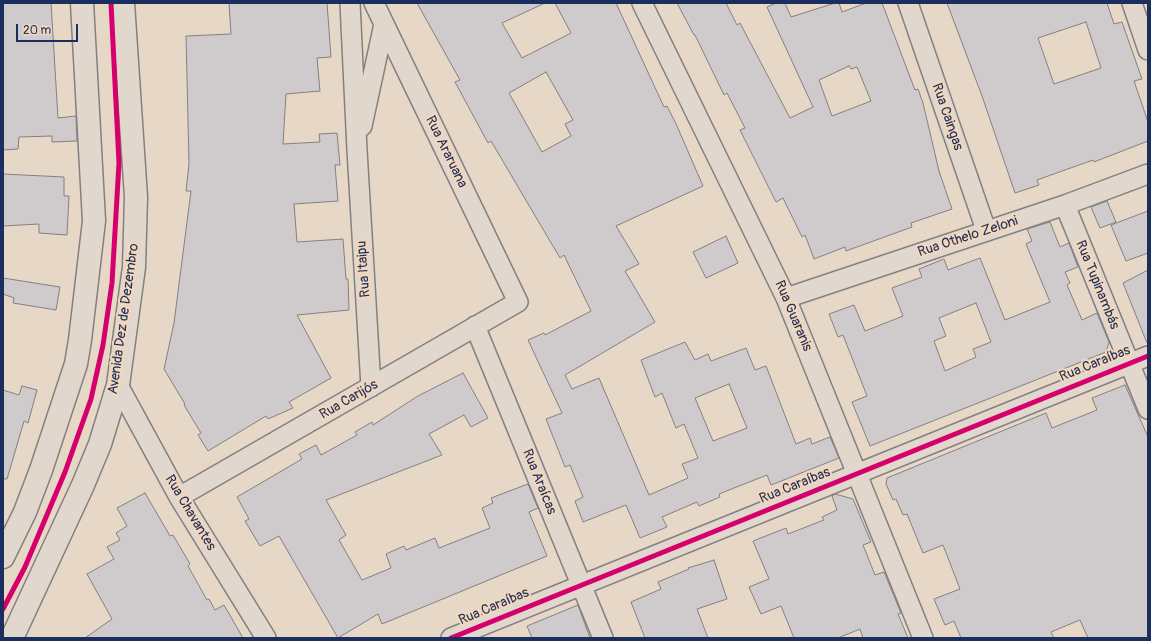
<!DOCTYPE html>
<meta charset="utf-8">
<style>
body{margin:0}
#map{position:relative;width:1151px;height:641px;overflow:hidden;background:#e7d7c7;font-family:Pangolin,sans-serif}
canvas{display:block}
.frame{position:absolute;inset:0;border:4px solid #1b2f5e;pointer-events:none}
.scale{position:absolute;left:16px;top:24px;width:62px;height:18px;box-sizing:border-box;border:2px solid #1b2f5e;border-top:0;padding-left:5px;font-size:12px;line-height:14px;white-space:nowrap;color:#1b2f5e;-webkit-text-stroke:3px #f4d7ba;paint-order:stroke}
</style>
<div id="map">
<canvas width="1151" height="641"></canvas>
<div class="frame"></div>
<div class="scale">20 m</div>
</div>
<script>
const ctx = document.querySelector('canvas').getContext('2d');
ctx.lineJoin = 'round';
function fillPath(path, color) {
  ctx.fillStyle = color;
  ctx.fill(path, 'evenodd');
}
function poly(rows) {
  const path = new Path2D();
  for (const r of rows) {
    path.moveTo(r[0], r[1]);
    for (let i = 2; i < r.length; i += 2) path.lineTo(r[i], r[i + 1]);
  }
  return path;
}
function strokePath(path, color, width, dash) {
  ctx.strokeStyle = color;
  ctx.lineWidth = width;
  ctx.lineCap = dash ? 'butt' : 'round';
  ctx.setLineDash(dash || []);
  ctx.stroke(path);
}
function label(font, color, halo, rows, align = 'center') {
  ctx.font = font + ' Pangolin,sans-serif';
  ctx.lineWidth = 4;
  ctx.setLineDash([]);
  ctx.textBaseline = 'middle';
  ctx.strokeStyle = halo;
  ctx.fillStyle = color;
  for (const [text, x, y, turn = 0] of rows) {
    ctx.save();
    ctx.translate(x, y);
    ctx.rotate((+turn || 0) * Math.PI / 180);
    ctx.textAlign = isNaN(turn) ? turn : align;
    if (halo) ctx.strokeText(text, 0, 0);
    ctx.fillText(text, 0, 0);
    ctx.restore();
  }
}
const building = poly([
 [3,3,51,3,58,118,76,116,77,141,52,142,52,136,19,137,18,149,3,150,3,3],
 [229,3,327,3,331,57,317,58,320,91,286,94,283,144,320,142,319,134,337,133,340,165,335,165,338,201,294,204,297,242,343,239,346,279,348,279,349,310,297,315,331,378,289,402,293,408,268,419,266,416,208,451,198,435,201,433,184,405,185,404,164,369,174,323,191,191,186,191,189,164,186,36,231,34,229,3],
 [417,3,545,3,502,23,522,58,571,33,555,3,616,3,664,107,667,106,677,126,703,186,616,226,639,264,625,271,655,322,565,375,572,389,599,378,649,495,688,478,682,464,698,458,684,424,676,428,662,393,655,397,641,360,685,342,695,360,708,354,711,361,746,348,755,370,766,366,796,444,810,438,812,444,830,437,839,458,771,485,767,475,719,494,720,497,699,506,697,502,662,517,667,527,640,538,626,505,583,522,575,501,583,497,570,465,565,467,546,419,562,413,528,340,544,333,545,335,591,311,564,255,560,258,491,141,488,143,455,82,460,80,417,3],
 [546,72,573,120,565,124,571,136,542,152,509,93,546,72],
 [729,384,747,428,713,441,695,398,729,384],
 [677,3,726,3,737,25,740,23,790,118,813,107,767,7,776,3,785,3,791,17,835,3,839,3,842,12,866,3,882,3,915,90,918,89,923,103,939,171,952,209,911,223,912,227,846,251,845,247,814,259,805,235,802,237,783,198,776,202,740,130,745,128,727,93,724,95,695,35,694,35,677,3],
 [849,66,851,69,857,67,871,101,832,116,819,80,849,66],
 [947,3,1107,3,1114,24,1122,22,1142,79,1134,81,1148,122,1148,141,1094,162,1093,160,1037,180,1039,185,1015,193,982,96,947,3],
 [1086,22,1101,68,1054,84,1038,38,1086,22],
 [3,174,64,177,64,196,69,196,67,235,39,233,39,224,3,226,3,174],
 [1107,201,1116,222,1100,228,1091,207,1107,201],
 [1148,211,1148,253,1126,261,1111,225,1148,211],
 [1050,222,1060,247,1069,243,1078,267,1065,272,1070,283,1067,285,1082,320,1097,313,1109,342,1106,352,870,446,852,402,867,396,843,335,838,337,829,314,854,305,865,331,903,316,892,288,922,277,919,269,944,259,948,270,980,258,1005,320,1050,302,1026,244,1032,241,1027,229,1050,222],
 [976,303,991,342,973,349,976,357,945,371,934,341,946,336,939,318,976,303],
 [726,236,738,263,706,278,693,252,726,236],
 [1148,270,1148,343,1147,343,1123,283,1148,270],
 [3,278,60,287,56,310,13,303,14,298,3,294,3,278],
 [463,373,488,418,471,427,464,415,429,434,442,455,326,500,346,535,339,540,362,580,391,568,386,554,404,546,406,550,435,538,439,548,490,528,482,508,493,503,491,498,528,484,538,508,529,512,547,556,382,624,378,614,338,638,279,536,260,546,245,521,249,519,237,497,302,459,299,454,316,445,321,455,357,435,355,432,372,422,373,425,418,396,463,373],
 [1125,385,1148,437,1148,638,1088,638,1080,620,1051,632,1054,638,961,638,954,621,945,625,934,599,960,589,943,545,923,553,907,514,903,515,896,499,893,500,886,484,887,478,1046,413,1052,428,1097,410,1092,398,1125,385],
 [22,386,37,390,28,423,24,421,7,479,3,479,3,390,19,395,22,386],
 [145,493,170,536,173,535,190,564,188,566,207,600,209,599,215,610,224,605,243,638,85,638,112,619,87,574,114,559,107,547,120,540,116,533,127,526,117,508,145,493],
 [835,494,853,499,871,542,863,545,875,575,884,572,901,613,898,614,908,638,863,638,860,629,838,638,794,638,781,606,761,614,749,587,769,579,753,541,786,528,788,534,824,520,822,517,837,510,832,496,835,494],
 [714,560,727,599,697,609,708,638,645,638,631,602,661,589,658,582,689,569,688,568,714,560],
 [578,605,590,638,532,638,527,626,578,605]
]);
fillPath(building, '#cfcacc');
strokePath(building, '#838081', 1);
const minor = poly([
 [350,3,357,150,371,387],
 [642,3,786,298,923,638],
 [908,3,986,230],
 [1132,3,1148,50],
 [362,126,384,24],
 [1065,205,1148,409],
 [786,298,1065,205,1148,174],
 [475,326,603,638],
 [118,385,179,497,266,638],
 [179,497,518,302,374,3],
 [451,638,1148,356]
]);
const trunk = poly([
 [3,557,25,512,41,470,76,364,80,340,94,221,82,3],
 [12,638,83,485,100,444,118,385,134,267,136,197,123,3]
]);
strokePath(minor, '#838081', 22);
strokePath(trunk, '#838081', 25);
strokePath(minor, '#e2d7cc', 19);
strokePath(trunk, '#e2d7cc', 22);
strokePath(poly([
 [3,609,25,567,65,472,91,399,103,345,112,283,119,163,111,3],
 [451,638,1148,356]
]), '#d6006c', 5);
label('14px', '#1b2f5e', '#f4d7ba', [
 ["Rua Caingas",947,117,71],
 ["Rua Araruana",446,152,64],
 ["Rua Othelo Zeloni",968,237,-18],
 ["Rua Itaipu",364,269,-94],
 ["Rua Tupinambás",1097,285,68],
 ["Rua Guaranis",793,316,67],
 ["Avenida Dez de Dezembro",124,319,-82],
 ["Rua Caraíbas",1095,364,-22],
 ["Rua Carijós",349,400,-30],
 ["Rua Araícas",539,482,68],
 ["Rua Caraíbas",795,486,-22],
 ["Rua Chavantes",190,513,59],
 ["Rua Caraíbas",494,607,-23]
]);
</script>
